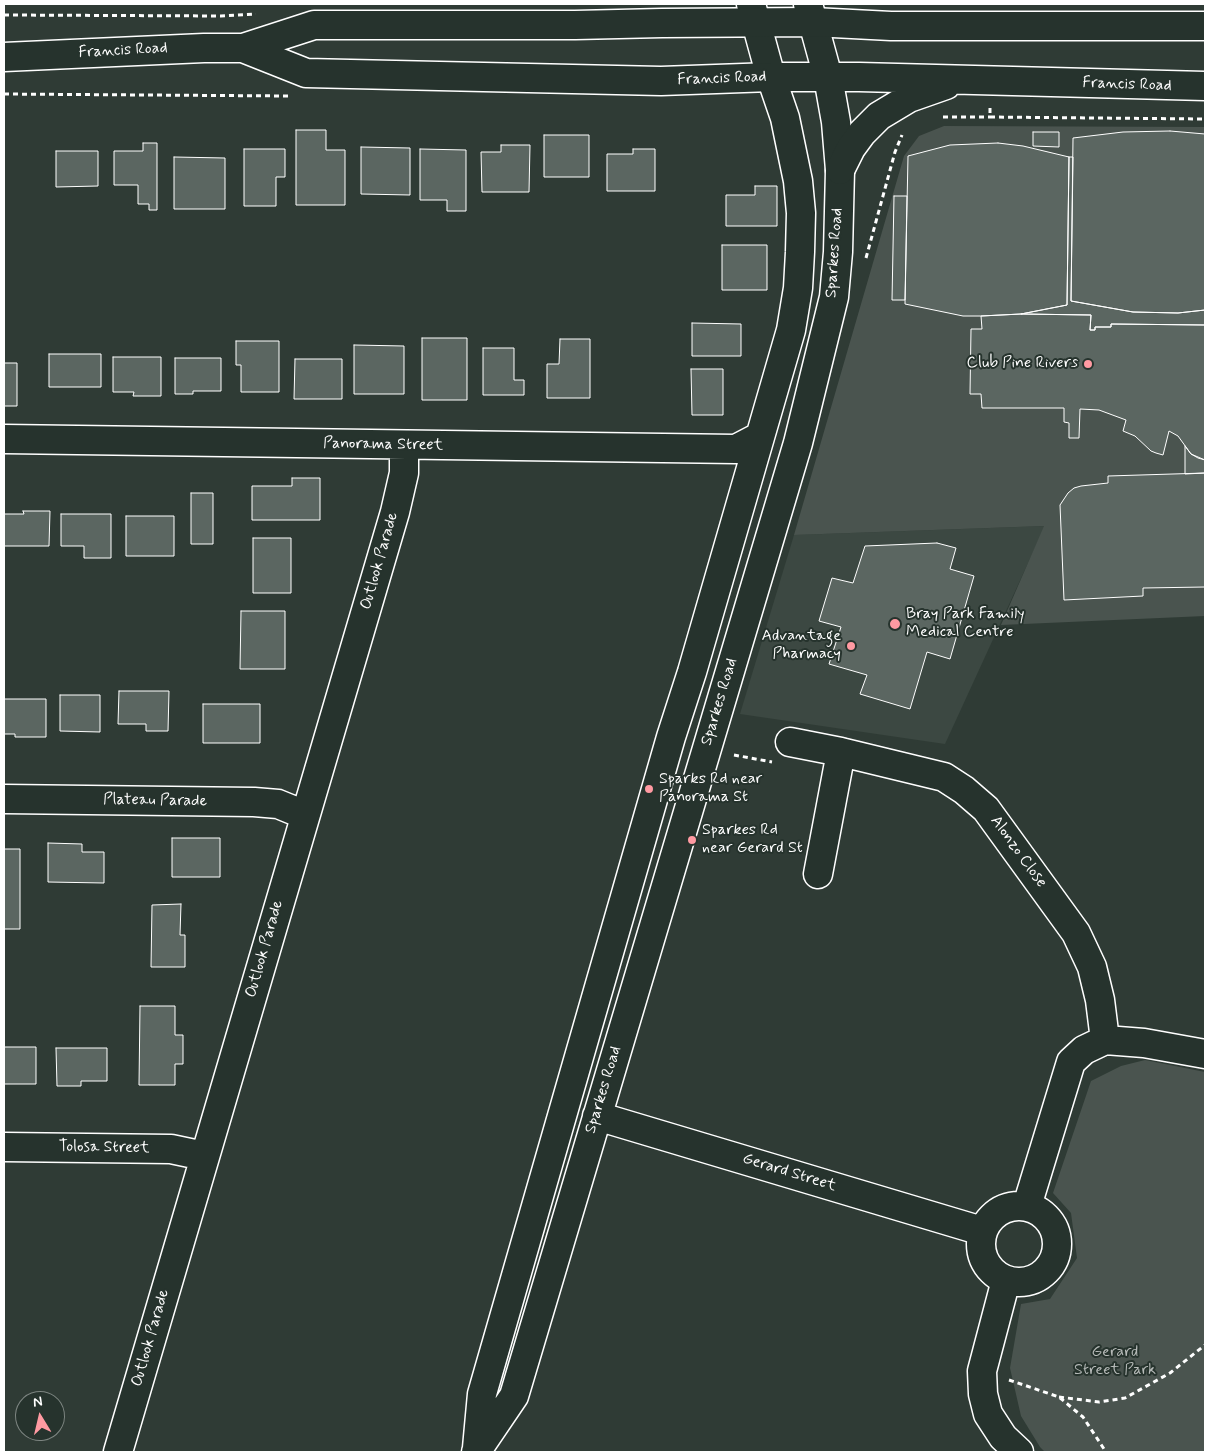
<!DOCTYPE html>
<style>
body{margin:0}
#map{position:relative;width:1209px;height:1456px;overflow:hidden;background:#2f3b35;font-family:Mynerve,sans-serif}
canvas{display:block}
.frame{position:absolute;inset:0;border:5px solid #fff;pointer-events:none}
.north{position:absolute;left:15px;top:1391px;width:50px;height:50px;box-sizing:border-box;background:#26332d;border:1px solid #7d8581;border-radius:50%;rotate:351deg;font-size:14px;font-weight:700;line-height:20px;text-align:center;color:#fff}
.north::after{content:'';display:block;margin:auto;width:18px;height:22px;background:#ff9aa2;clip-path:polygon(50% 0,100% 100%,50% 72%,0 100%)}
</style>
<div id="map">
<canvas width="1209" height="1456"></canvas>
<div class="frame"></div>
<div class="north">N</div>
</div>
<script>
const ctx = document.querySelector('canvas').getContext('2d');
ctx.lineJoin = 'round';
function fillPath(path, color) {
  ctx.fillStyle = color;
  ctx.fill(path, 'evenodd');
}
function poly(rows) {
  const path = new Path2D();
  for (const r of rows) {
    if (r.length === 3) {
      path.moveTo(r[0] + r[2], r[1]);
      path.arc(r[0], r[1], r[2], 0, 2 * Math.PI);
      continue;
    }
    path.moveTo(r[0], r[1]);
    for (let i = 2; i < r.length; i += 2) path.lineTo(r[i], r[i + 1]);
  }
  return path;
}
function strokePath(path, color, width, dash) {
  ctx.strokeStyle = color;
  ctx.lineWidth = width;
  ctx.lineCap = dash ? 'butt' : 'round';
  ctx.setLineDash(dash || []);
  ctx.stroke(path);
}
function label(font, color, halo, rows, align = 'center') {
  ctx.font = font + ' Mynerve,sans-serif';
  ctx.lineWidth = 4;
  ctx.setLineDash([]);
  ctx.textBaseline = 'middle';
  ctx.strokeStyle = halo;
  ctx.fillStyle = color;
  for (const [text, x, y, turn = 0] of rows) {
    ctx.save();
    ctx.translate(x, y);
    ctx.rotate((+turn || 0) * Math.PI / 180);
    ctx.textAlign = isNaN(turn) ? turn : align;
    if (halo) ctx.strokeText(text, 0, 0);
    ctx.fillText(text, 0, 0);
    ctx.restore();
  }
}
fillPath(poly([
 [1045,526,945,744,740,714,794,535]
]), '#3c4842');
fillPath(poly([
 [944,126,1205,127,1205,616,1001,625,1044,526,794,535,904,156,919,136],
 [1145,1060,1205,1072,1205,1452,1045,1452,1040,1447,1021,1416,1010,1368,1021,1304,1050,1299,1077,1258,1071,1213,1053,1193,1091,1081,1121,1066]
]), '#4a544f');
const building = poly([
 [296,130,326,130,326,150,345,150,345,205,296,205,296,130],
 [1170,131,1205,134,1205,310,1178,313,1133,312,1071,301,1073,138,1123,132,1170,131],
 [1033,132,1059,132,1059,147,1033,146,1033,132],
 [544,135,589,135,589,177,544,177,544,135],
 [143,143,157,143,157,210,149,210,149,204,138,204,138,185,114,185,114,151,143,151,143,143],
 [998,143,1023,146,1069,157,1067,305,1021,314,981,316,963,316,905,304,908,156,950,145,998,143],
 [501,145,530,145,529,192,482,192,481,152,501,152,501,145],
 [361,147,410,148,410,195,361,194,361,147],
 [244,149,285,149,285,177,276,177,276,206,244,206,244,149],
 [420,149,466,150,466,211,447,211,447,200,420,200,420,149],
 [633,149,655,149,655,191,607,191,607,154,633,154,633,149],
 [56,151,98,151,98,186,56,187,56,151],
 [174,157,225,158,225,209,174,209,174,157],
 [1069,157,1073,157,1071,301,1133,312,1178,313,1205,310,1205,325,1111,324,1111,327,1095,327,1095,330,1090,330,1091,315,1021,314,1067,305,1069,157],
 [755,186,777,186,777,226,726,226,726,195,755,195,755,186],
 [894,196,907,196,905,300,892,300,894,196],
 [722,245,767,245,767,290,722,290,722,245],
 [1021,314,1091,315,1090,330,1095,330,1095,327,1111,327,1111,324,1205,325,1205,460,1191,454,1178,436,1169,431,1163,455,1156,453,1151,451,1135,436,1123,431,1126,420,1099,410,1080,409,1079,438,1069,438,1069,423,1064,422,1064,408,982,408,981,394,970,394,971,329,982,329,981,316,1021,314],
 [692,323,741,324,741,356,692,356,692,323],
 [422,338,467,338,467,400,422,400,422,338],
 [560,339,590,339,590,398,547,398,547,364,559,364,560,339],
 [236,341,279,341,279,392,241,392,241,365,236,365,236,341],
 [354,345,404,346,404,394,354,394,354,345],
 [483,348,514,348,514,380,524,380,524,395,483,395,483,348],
 [49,354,101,354,101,387,49,387,49,354],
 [113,357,161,357,161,396,133,396,134,392,113,392,113,357],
 [175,358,221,358,221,391,193,391,193,394,175,394,175,358],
 [295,359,342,359,342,399,294,399,295,359],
 [4,363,17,363,17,406,4,406,4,363],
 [691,369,723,369,723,415,692,415,691,369],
 [1185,446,1191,454,1198,458,1205,460,1205,458,1205,473,1185,474,1185,446],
 [1205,473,1205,587,1143,588,1143,596,1064,600,1060,505,1068,493,1074,488,1081,486,1108,483,1108,476,1205,473],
 [292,478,320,478,320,520,252,520,252,486,292,486,292,478],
 [191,493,213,493,213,544,191,544,191,493],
 [23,511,50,511,49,546,4,546,4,514,24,514,23,511],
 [61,514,111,514,111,558,84,558,84,546,61,546,61,514],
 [126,516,174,516,174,556,126,556,126,516],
 [253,538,291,538,291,593,253,593,253,538],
 [937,543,956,548,950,569,974,576,950,659,927,652,910,709,860,694,867,675,829,664,841,627,819,621,832,578,853,583,865,546,937,543],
 [241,611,285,611,285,669,240,669,241,611],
 [119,691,169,691,168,731,146,731,146,724,118,724,119,691],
 [60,695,100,695,100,732,60,731,60,695],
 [4,699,46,699,46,737,15,737,15,734,4,734,4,699],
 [203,704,260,704,260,743,203,743,203,704],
 [172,838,220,838,220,877,172,877,172,838],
 [48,843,82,844,82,852,104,852,104,883,48,882,48,843],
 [4,849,20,849,20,929,4,929,4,849],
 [181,904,180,935,185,935,185,967,151,967,152,905,181,904],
 [140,1006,175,1006,175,1035,183,1035,183,1064,175,1064,175,1085,139,1085,140,1006],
 [4,1047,36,1047,36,1084,4,1084,4,1047],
 [56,1048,107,1048,107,1081,81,1081,81,1086,57,1086,56,1048]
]);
fillPath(building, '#5b6661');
strokePath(building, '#fff', 1);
const minor = poly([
 [4,439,736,449,759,437],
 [790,742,841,752,944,777,964,790,986,809,1076,933,1092,967,1100,1000,1105,1040],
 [4,799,254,802,278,804,305,815],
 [818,874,841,752],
 [597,1116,982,1231],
 [4,1147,171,1149,204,1156],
 [1019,1244,38],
 [1027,1206,1071,1062,1084,1050,1105,1040,1144,1043,1205,1054],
 [1006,1280,982,1371,983,1394,988,1414,1003,1437,1019,1452],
 [477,1448,482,1394,671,737,692,672,791,330,798,288,800,252,801,213,798,181,785,118,771,77,751,4],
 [118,1452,395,512,404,473,404,445],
 [476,1452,514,1396,798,443,834,297,838,252,840,170,836,122,828,77,808,4]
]);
const major = poly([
 [243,48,306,73,661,81,771,77,859,77,1205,86],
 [4,57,204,48,243,48,314,25,575,25,662,23,813,22,891,26,1205,26],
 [840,170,851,148,862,133,879,116,909,98,946,85]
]);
strokePath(minor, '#fff', 31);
strokePath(major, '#fff', 31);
strokePath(poly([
 [4,15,221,16,256,14],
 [4,94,288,96],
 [990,108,990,117,1205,119],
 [943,117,990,117],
 [866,258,895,152,902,135],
 [734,755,772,762],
 [1009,1380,1059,1397,1083,1417,1106,1452],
 [1059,1397,1099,1402,1125,1398,1170,1373,1205,1345]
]), '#fff', 3, [5, 4]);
strokePath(minor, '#26332d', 28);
strokePath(major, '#26332d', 28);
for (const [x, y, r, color] of [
 [1088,364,5,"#ff9aa2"],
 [895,624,6,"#ff9aa2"],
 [851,646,5,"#ff9aa2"],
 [649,789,5,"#ff9aa2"],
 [692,840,5,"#ff9aa2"]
]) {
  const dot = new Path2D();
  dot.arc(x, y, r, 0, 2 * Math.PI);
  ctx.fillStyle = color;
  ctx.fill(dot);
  strokePath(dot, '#26332d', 2);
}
label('16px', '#fff', '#26332d', [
 ["Francis Road",123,51,-3],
 ["Francis Road",722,79,-2],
 ["Francis Road",1127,85,2],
 ["Sparkes Road",835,253,-86],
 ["Panorama Street",383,445,1],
 ["Outlook Parade",380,561,-74],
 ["Sparkes Road",720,702,-73],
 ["Plateau Parade",155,801,1],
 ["Alonzo Close",1018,852,54],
 ["Outlook Parade",265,949,-74],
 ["Sparkes Road",604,1090,-73],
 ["Tolosa Street",104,1148,1],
 ["Gerard Street",789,1173,17],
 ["Outlook Parade",151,1338,-74]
]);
label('16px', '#fff', '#26332d', [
 ["Club Pine Rivers",1078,364,"right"],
 ["Bray Park Family",906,615],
 ["Medical Centre",906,633],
 ["Advantage",841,637,"right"],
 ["Pharmacy",841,655,"right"],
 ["Sparks Rd near",659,780],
 ["Panorama St",659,798],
 ["Sparkes Rd",702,831],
 ["near Gerard St",702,849]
], 'left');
label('16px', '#b7bbb9', '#26332d', [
 ["Gerard",1115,1353],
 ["Street Park",1115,1371]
]);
</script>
